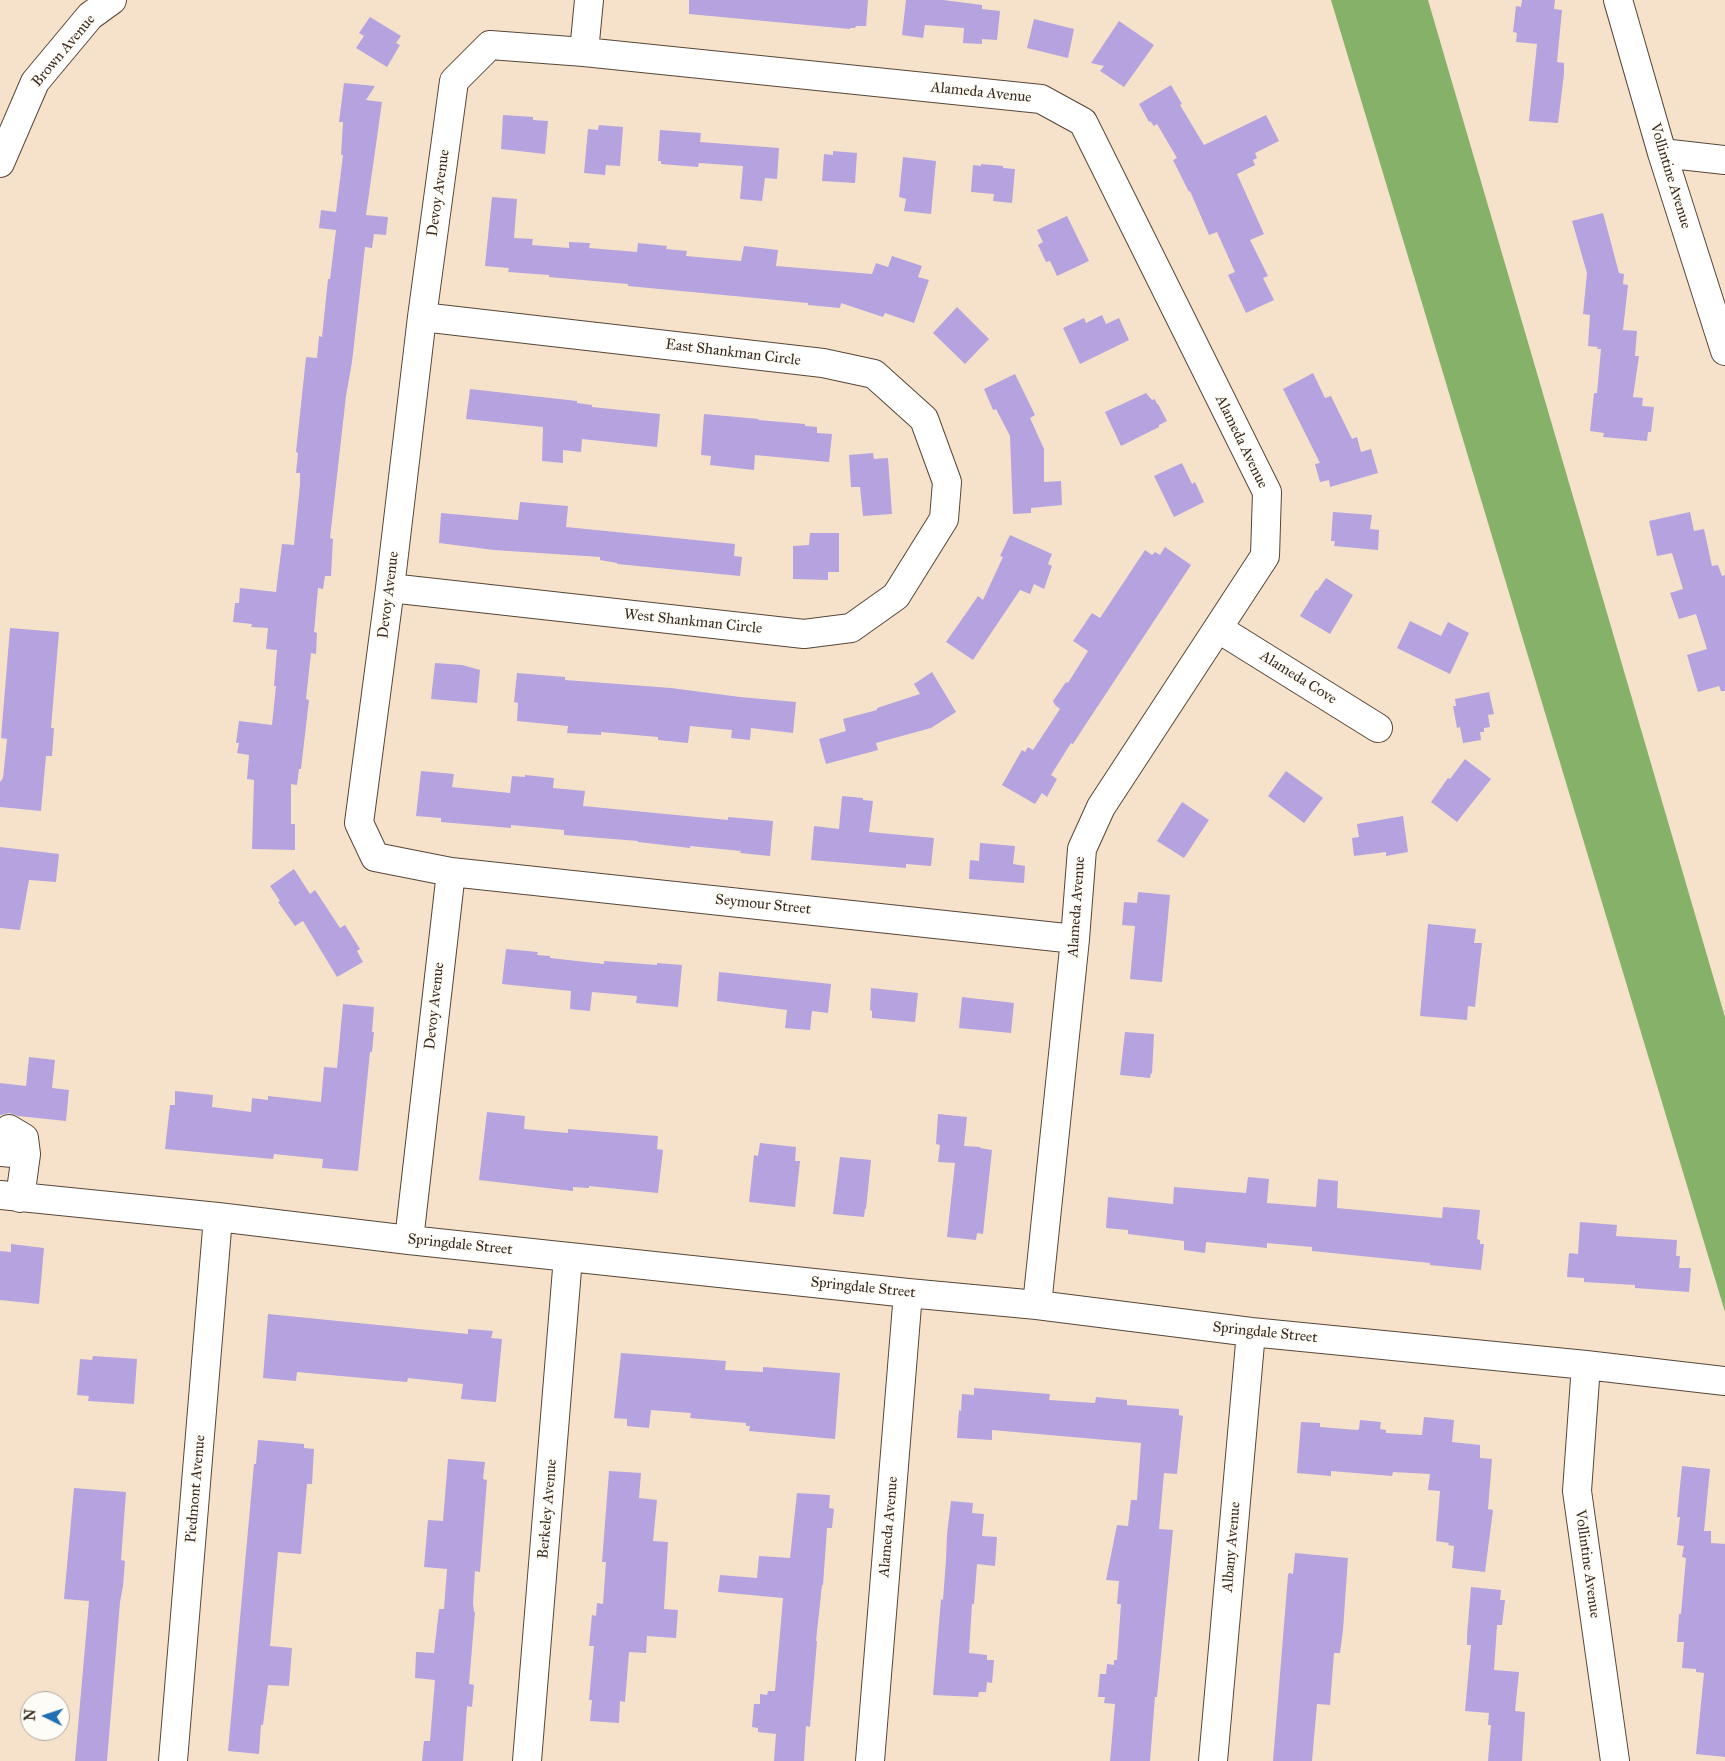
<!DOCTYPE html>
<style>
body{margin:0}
#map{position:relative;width:1725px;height:1761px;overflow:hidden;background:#f6e2cb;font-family:"IM FELL Great Primer",serif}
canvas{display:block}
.north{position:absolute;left:20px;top:1691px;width:50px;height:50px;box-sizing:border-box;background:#fdfcf7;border:1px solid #afa8a0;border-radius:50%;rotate:274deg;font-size:14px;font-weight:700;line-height:20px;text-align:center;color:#3b2a1e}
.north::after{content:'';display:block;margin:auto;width:18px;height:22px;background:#1f6fb2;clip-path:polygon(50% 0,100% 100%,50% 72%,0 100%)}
</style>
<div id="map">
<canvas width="1725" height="1761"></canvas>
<div class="north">N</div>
</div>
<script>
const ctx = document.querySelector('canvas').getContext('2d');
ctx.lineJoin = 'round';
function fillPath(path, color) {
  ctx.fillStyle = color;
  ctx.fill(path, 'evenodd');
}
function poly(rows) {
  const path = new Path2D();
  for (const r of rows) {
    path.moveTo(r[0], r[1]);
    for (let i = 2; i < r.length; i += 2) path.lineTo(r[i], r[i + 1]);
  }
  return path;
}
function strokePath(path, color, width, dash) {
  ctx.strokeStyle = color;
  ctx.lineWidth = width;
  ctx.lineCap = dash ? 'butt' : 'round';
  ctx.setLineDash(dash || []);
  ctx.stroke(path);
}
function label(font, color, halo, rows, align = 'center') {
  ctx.font = font + ' "IM FELL Great Primer",serif';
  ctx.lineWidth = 4.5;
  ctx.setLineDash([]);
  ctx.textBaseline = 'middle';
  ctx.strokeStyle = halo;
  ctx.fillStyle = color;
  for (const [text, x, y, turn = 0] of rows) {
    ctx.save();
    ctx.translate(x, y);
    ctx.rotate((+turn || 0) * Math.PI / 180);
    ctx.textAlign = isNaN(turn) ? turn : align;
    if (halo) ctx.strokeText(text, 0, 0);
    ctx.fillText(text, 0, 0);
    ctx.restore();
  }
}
fillPath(poly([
 [1331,0,1428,0,1725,1017,1725,1312]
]), '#85b169');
fillPath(poly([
 [689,0,868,0,866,26,856,26,855,28,850,28,850,29,689,14],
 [906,0,943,0,982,5,982,9,1000,11,997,40,982,39,982,44,963,43,964,28,925,25,923,38,902,35],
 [1522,0,1555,0,1554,9,1562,10,1557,62,1564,63,1564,74,1558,123,1529,121,1537,44,1516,42,1517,33,1513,32,1516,6,1521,7],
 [370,17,401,36,396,43,400,45,387,67,356,48,364,36,359,33],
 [1034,19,1074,29,1068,58,1027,48],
 [1119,21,1154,45,1124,87,1100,71,1104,66,1091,63],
 [344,83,375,86,366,100,382,102,366,215,388,217,386,235,374,234,372,248,365,247,352,362,346,396,330,538,333,539,331,576,325,576,323,589,318,588,314,632,317,633,316,654,311,653,306,699,309,700,301,769,299,769,297,785,291,784,291,824,295,824,295,850,252,849,254,780,247,779,249,755,237,753,239,743,236,743,239,721,272,725,276,686,274,686,277,650,266,649,268,628,251,627,252,624,233,622,235,603,239,603,240,588,276,592,282,544,294,545,300,484,300,473,296,473,298,453,296,452,306,357,317,358,319,336,322,337,328,279,330,279,336,230,319,228,321,210,336,212,343,155,341,155,343,122,339,122],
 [1171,85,1182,104,1180,105,1204,145,1266,115,1279,141,1255,153,1257,158,1253,160,1255,165,1237,174,1264,234,1250,240,1268,276,1263,278,1274,300,1246,313,1228,275,1235,272,1217,232,1209,235,1190,191,1189,192,1173,160,1177,158,1157,124,1154,126,1150,121,1149,122,1139,104],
 [503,115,533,117,533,120,548,121,545,154,501,149],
 [599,125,623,127,620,166,606,165,605,175,584,173,588,129,598,130],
 [660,130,701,133,700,142,779,148,777,179,765,178,762,201,740,199,743,166,699,163,698,167,661,164,661,161,658,161],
 [833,151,857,153,855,183,822,181,824,154,833,155],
 [903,157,936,161,931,214,904,211,906,199,899,197],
 [981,164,1003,166,1003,168,1015,169,1012,203,993,201,994,194,971,192,973,165,981,166],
 [492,197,517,199,514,238,533,239,532,245,569,248,569,242,590,243,589,248,637,252,638,243,667,246,666,249,687,251,686,256,741,261,744,246,778,250,776,266,872,274,876,263,888,267,892,256,922,266,918,277,929,280,914,323,885,313,883,317,841,303,840,308,808,305,808,303,628,286,628,284,549,277,549,275,508,272,509,268,485,266],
 [1603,213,1619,273,1624,274,1623,284,1628,285,1623,330,1637,331,1635,356,1639,356,1633,397,1643,398,1642,406,1654,407,1651,432,1648,432,1647,441,1603,437,1604,433,1590,431,1594,393,1597,393,1601,349,1597,349,1598,347,1588,346,1590,315,1583,314,1587,273,1572,221],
 [1067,216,1089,261,1057,276,1050,261,1046,262,1038,245,1043,242,1037,230],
 [957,307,989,339,965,364,933,333],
 [1102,315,1106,324,1119,318,1129,340,1080,364,1063,328,1084,318,1086,323],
 [1313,373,1325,398,1331,396,1352,439,1357,437,1361,452,1371,449,1378,473,1330,487,1329,480,1320,482,1315,464,1320,463,1283,389],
 [1015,374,1035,415,1030,418,1044,449,1044,482,1061,481,1062,505,1031,508,1031,513,1013,514,1010,436,996,409,993,410,984,389],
 [470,389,577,401,577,403,592,405,592,407,660,414,657,447,582,439,581,452,563,450,563,463,542,461,543,427,466,419],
 [1146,393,1152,400,1155,399,1157,404,1158,404,1167,421,1159,425,1159,427,1121,446,1105,412],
 [704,414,759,419,758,420,805,424,805,426,817,427,817,433,832,434,829,462,755,455,754,470,710,465,711,456,701,455],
 [873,453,874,459,888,458,892,514,863,516,860,487,851,487,849,455],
 [1182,463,1192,484,1195,482,1204,502,1174,517,1154,476],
 [520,502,568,506,566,527,735,544,734,556,742,557,740,576,617,564,617,563,600,560,600,557,494,550,439,543,441,513,518,520],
 [1333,512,1372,515,1370,529,1379,530,1378,550,1334,546,1335,541,1331,541],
 [1690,512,1694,531,1704,529,1712,566,1718,565,1722,576,1725,575,1725,691,1721,691,1719,686,1698,692,1687,655,1707,649,1696,614,1679,619,1670,593,1683,589,1672,553,1657,556,1649,521],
 [810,533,839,533,839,572,828,572,828,580,793,579,793,546,809,545],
 [1010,535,1052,554,1048,564,1052,566,1044,589,1034,584,1030,594,1020,590,973,660,946,642,978,596,983,600,1003,557,1000,556],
 [1165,547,1191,565,1082,730,1073,744,1071,743,1051,775,1057,779,1047,797,1042,793,1035,804,1002,785,1022,750,1025,752,1028,747,1033,750,1060,709,1055,705,1053,701,1066,682,1068,683,1088,651,1073,641,1092,613,1100,618,1145,550,1152,555,1155,552,1160,555],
 [1326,578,1353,595,1330,634,1300,616,1316,590,1317,591],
 [1410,621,1441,636,1448,622,1469,633,1450,674,1397,648],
 [10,628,59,632,51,728,54,728,52,756,46,756,41,811,0,807,0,782,3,778,7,739,1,738],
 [435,663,462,665,480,670,477,703,431,699],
 [932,672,956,712,931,728,876,743,878,750,826,764,819,739,846,731,843,719,877,710,877,708,920,694,914,684],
 [517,673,565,677,565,680,671,688,740,697,796,702,793,733,751,728,750,740,731,738,732,730,690,726,688,743,658,740,658,737,601,732,601,735,567,733,568,726,517,721,518,703,514,702],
 [1489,692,1494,714,1488,715,1490,727,1484,728,1484,732,1480,732,1481,740,1463,743,1460,727,1457,728,1453,706,1456,706,1455,699],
 [1465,759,1491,779,1457,822,1431,802,1448,778,1450,779],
 [421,771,454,774,452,787,510,793,512,776,525,777,525,775,554,778,553,788,585,791,583,806,728,820,728,817,773,821,770,856,740,853,741,851,690,846,690,848,638,842,638,841,564,835,564,830,511,825,511,828,441,822,441,818,416,816],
 [1286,771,1323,798,1304,823,1268,796],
 [842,796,863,798,863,800,873,801,869,832,934,838,931,866,906,864,906,868,811,860,814,826,839,829],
 [1182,802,1209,820,1184,858,1157,841],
 [1403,816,1408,852,1386,856,1386,852,1354,856,1352,838,1359,837,1357,824],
 [980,843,1015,846,1013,864,1025,866,1024,883,969,879,970,860,979,861],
 [0,847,59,854,56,882,29,880,20,930,0,928],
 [294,869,310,894,315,890,340,928,345,925,360,949,357,951,363,962,337,977,303,921,295,926,278,902,280,901,270,886],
 [1138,892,1170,895,1162,982,1130,979,1135,926,1122,925,1124,902,1137,903],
 [1428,924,1476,929,1474,943,1482,943,1475,1007,1468,1006,1467,1020,1420,1016],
 [506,949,538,952,537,955,550,956,550,958,604,964,604,961,657,965,657,963,682,965,678,1007,636,1003,637,996,592,992,590,1011,570,1009,571,991,502,984],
 [719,972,831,984,828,1013,812,1011,810,1030,785,1028,787,1010,717,1001],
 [871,988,918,993,915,1022,872,1018,872,1011,870,1010],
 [962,997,1014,1003,1011,1033,959,1028],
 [343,1004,374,1007,372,1032,374,1032,372,1052,370,1052,358,1171,322,1168,323,1159,274,1154,273,1159,165,1149,170,1105,175,1105,175,1091,213,1095,212,1107,251,1112,252,1098,268,1100,268,1096,321,1102,324,1067,337,1068],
 [1125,1032,1154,1034,1152,1074,1151,1073,1150,1078,1120,1075],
 [29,1057,55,1060,52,1088,69,1090,66,1121,18,1116,10,1113,0,1115,0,1083,26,1086],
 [487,1112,525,1116,524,1129,568,1133,568,1129,658,1136,657,1149,663,1150,658,1193,589,1186,589,1188,573,1187,573,1191,479,1180],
 [938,1114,967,1117,964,1146,980,1147,980,1148,992,1150,983,1234,977,1233,976,1240,947,1237,955,1163,938,1162,940,1145,936,1144],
 [760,1143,796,1147,795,1161,800,1161,795,1207,749,1202,754,1155,758,1156],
 [840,1157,871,1160,866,1209,865,1209,864,1217,833,1214],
 [1248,1177,1269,1179,1267,1203,1316,1207,1318,1179,1338,1181,1337,1208,1442,1218,1443,1207,1480,1210,1477,1239,1480,1240,1480,1244,1484,1244,1481,1270,1430,1265,1430,1263,1312,1251,1312,1247,1267,1243,1267,1248,1206,1242,1205,1253,1184,1250,1184,1241,1128,1234,1128,1230,1106,1228,1108,1197,1173,1204,1174,1187,1246,1193],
 [1580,1222,1617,1225,1616,1236,1677,1240,1676,1256,1680,1256,1679,1268,1691,1268,1689,1292,1635,1288,1635,1285,1584,1282,1584,1278,1567,1277,1569,1253,1578,1254],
 [11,1244,44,1248,39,1304,0,1300,0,1251,11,1252],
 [268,1314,468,1334,468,1329,493,1331,491,1338,502,1339,496,1402,461,1399,463,1384,408,1378,407,1382,297,1372,296,1381,263,1378],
 [621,1353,726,1361,725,1370,763,1372,763,1367,840,1373,835,1439,749,1431,750,1426,746,1426,746,1423,690,1418,691,1413,651,1410,649,1428,627,1426,627,1419,614,1418],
 [93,1356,137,1359,134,1404,88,1401,89,1396,77,1395,80,1359,92,1360],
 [974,1388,1050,1394,1049,1400,1095,1403,1096,1397,1127,1400,1127,1405,1179,1409,1179,1415,1183,1416,1177,1474,1164,1473,1159,1529,1173,1530,1157,1697,1155,1697,1150,1761,1110,1761,1115,1704,1104,1703,1105,1697,1098,1697,1100,1674,1106,1674,1107,1664,1114,1665,1114,1660,1117,1660,1121,1604,1117,1604,1119,1581,1106,1580,1117,1525,1128,1526,1131,1500,1137,1500,1141,1443,992,1430,992,1440,957,1438,959,1410,961,1411,962,1394,974,1395],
 [1424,1417,1454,1420,1452,1442,1480,1445,1480,1458,1492,1459,1488,1509,1493,1510,1485,1572,1452,1568,1454,1546,1448,1545,1449,1543,1436,1541,1440,1491,1428,1490,1430,1474,1393,1472,1392,1476,1331,1471,1331,1476,1297,1473,1301,1422,1320,1423,1320,1427,1357,1430,1359,1429,1360,1420,1381,1422,1380,1429,1386,1430,1386,1433,1422,1435],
 [258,1440,304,1444,304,1448,314,1449,312,1484,307,1484,301,1554,278,1552,270,1646,292,1648,289,1686,268,1685,263,1725,261,1725,259,1754,228,1751,254,1464,256,1464],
 [448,1459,485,1462,483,1479,487,1480,480,1572,475,1571,473,1603,474,1612,475,1612,469,1684,474,1685,472,1707,467,1706,463,1761,422,1761,424,1741,430,1741,435,1680,415,1678,416,1652,434,1653,439,1609,444,1609,447,1569,424,1567,428,1520,443,1521],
 [1682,1466,1710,1469,1704,1531,1711,1531,1711,1543,1725,1544,1725,1757,1696,1754,1704,1673,1696,1672,1696,1669,1682,1668,1684,1642,1677,1642,1679,1614,1681,1614,1686,1558,1682,1557,1684,1546,1677,1545,1680,1517,1677,1517],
 [609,1471,641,1473,639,1498,657,1500,653,1541,668,1542,664,1609,678,1610,676,1638,647,1636,646,1653,629,1652,625,1702,620,1701,619,1723,590,1721,592,1700,589,1700,594,1646,589,1646,592,1615,596,1616,597,1603,603,1604,606,1562,602,1562],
 [74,1488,126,1492,121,1560,125,1561,123,1586,120,1602,107,1761,75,1761,89,1601,64,1599],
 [797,1493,830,1495,829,1508,834,1509,832,1528,827,1528,823,1585,822,1585,816,1641,817,1641,810,1727,806,1726,804,1761,774,1761,776,1734,758,1732,758,1728,752,1727,754,1704,760,1704,760,1694,767,1695,768,1691,775,1691,783,1598,718,1592,720,1575,757,1578,759,1556,790,1558],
 [951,1501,973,1503,972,1513,984,1514,982,1536,997,1537,995,1566,977,1564,974,1604,972,1604,969,1653,987,1655,987,1660,994,1660,992,1683,987,1682,986,1692,979,1692,978,1697,933,1695,941,1599,943,1600,946,1560,947,1534],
 [1295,1553,1348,1558,1343,1630,1340,1653,1334,1653,1330,1705,1317,1704,1312,1761,1273,1761,1288,1575,1289,1573,1293,1574],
 [1471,1587,1501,1590,1500,1600,1505,1600,1502,1625,1497,1625,1494,1670,1519,1672,1515,1711,1525,1712,1522,1761,1488,1761,1491,1725,1488,1725,1489,1713,1465,1711,1471,1645,1467,1645,1467,1635]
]), '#b4a3df');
const minor = poly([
 [1618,0,1662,153,1725,351],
 [584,52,589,0],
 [1662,153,1725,160],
 [0,163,35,82,90,16,112,0],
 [390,588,804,634,851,628,896,596,944,519,947,482,924,419,874,374,823,363,422,317],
 [1219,629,1378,728],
 [9,1129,24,1138,26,1154],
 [0,1152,26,1154,20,1198],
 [0,1195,218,1217,409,1240,908,1293,1037,1305,1251,1332,1586,1365,1725,1381],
 [409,1240,451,872],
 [1037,1305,1075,939,1082,849,1101,807,1265,556,1267,492,1083,122,1041,99,584,52,490,45,454,81,422,317,390,588,359,823,375,857,451,872,1075,939],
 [1586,1365,1577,1491,1615,1761],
 [173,1761,218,1217],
 [527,1761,568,1257],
 [870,1761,908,1293],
 [1213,1761,1251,1332]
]);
strokePath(minor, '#574638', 30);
strokePath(minor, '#fff', 28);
label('15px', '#3b2a1e', '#fdfcf7', [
 ["Brown Avenue",64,51,-50],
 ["Alameda Avenue",981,93,6],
 ["Vollintine Avenue",1670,176,73],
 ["Devoy Avenue",439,193,-82],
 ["East Shankman Circle",733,353,7],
 ["Alameda Avenue",1241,442,64],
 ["Devoy Avenue",389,595,-83],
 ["West Shankman Circle",693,622,6],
 ["Alameda Cove",1298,678,32],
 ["Seymour Street",763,905,6],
 ["Alameda Avenue",1077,907,-86],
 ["Devoy Avenue",435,1006,-84],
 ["Springdale Street",460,1245,6],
 ["Springdale Street",863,1288,6],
 ["Springdale Street",1265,1333,6],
 ["Piedmont Avenue",196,1489,-85],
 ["Berkeley Avenue",548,1509,-85],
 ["Alameda Avenue",889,1527,-85],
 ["Albany Avenue",1232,1547,-85],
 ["Vollintine Avenue",1587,1564,82]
]);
</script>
